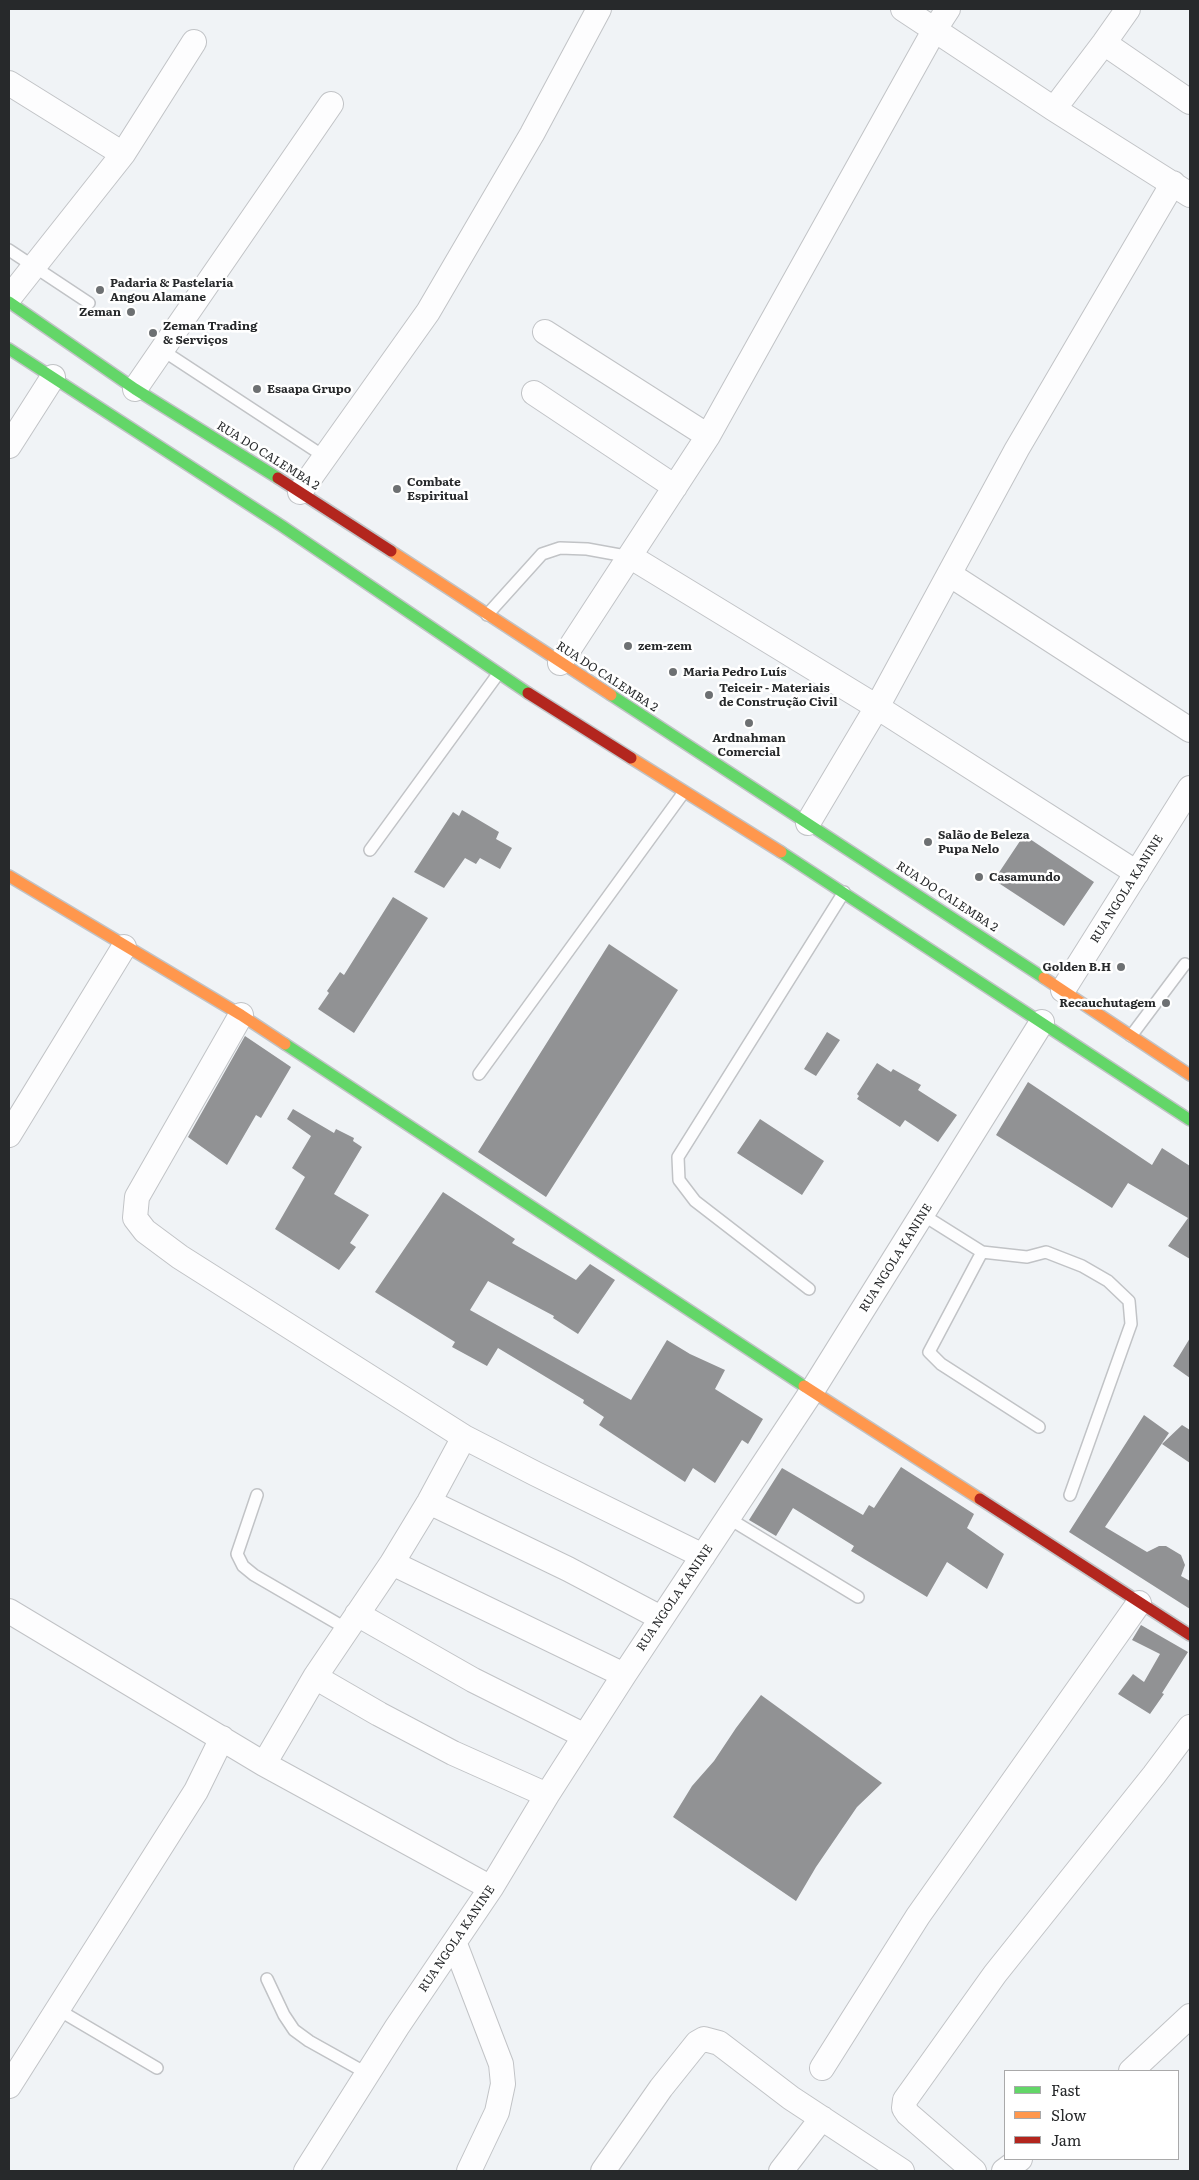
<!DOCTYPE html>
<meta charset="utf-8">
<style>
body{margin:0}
#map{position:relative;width:1199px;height:2180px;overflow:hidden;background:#f0f3f6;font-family:Literata,serif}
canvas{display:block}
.frame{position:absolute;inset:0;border:10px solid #27292b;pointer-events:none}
.legend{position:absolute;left:1004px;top:2070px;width:175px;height:90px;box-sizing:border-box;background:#fff;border:1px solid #a9a9aa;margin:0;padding:6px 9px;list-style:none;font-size:15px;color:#27292b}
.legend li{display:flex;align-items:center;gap:10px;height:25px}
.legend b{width:25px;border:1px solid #a9a9aa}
</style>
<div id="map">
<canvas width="1199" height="2180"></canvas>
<div class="frame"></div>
<ul class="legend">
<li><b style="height:6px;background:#63d668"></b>Fast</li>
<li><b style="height:6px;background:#ff974d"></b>Slow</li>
<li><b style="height:6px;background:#b3261e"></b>Jam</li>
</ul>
</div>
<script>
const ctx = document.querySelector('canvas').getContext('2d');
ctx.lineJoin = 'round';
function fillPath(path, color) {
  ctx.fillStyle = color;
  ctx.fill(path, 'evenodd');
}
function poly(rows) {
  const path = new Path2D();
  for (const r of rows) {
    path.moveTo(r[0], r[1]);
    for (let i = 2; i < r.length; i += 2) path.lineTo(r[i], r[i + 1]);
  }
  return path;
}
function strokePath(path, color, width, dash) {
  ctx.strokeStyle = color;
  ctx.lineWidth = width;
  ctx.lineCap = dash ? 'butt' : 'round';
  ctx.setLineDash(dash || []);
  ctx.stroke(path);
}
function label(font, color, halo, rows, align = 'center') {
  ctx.font = font + ' Literata,serif';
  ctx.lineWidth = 5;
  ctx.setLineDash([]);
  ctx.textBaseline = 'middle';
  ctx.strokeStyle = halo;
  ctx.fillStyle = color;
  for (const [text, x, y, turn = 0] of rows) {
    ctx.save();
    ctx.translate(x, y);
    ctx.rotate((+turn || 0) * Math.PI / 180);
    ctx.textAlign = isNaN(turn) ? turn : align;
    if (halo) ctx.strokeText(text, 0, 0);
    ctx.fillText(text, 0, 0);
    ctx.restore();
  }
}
fillPath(poly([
 [462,810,499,832,496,839,512,848,500,869,480,858,476,864,465,858,444,888,414,872,453,812,459,816],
 [1024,835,1094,882,1064,926,994,880],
 [393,897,428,918,354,1033,318,1009,329,993,327,991,340,972,344,975],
 [609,944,678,990,546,1197,478,1152],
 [827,1032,840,1040,816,1076,804,1069],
 [245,1036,291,1067,261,1118,256,1115,227,1165,188,1137],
 [877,1063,891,1072,893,1069,921,1085,918,1090,957,1115,938,1142,905,1120,900,1127,857,1099,859,1096,857,1094],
 [1028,1082,1152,1165,1162,1148,1190,1166,1190,1259,1168,1246,1188,1218,1128,1183,1112,1208,996,1135],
 [293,1109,334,1133,336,1129,354,1138,353,1141,362,1147,334,1194,369,1215,350,1243,356,1247,339,1270,275,1229,305,1177,292,1168,311,1136,287,1119],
 [760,1119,824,1161,802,1195,737,1153],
 [443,1192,515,1239,512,1243,576,1280,590,1264,615,1280,578,1334,553,1318,554,1316,488,1281,470,1310,631,1400,667,1340,690,1354,725,1370,715,1389,763,1419,748,1444,742,1440,715,1483,693,1468,685,1482,599,1425,604,1417,583,1403,584,1400,498,1348,487,1366,452,1347,455,1342,375,1292],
 [1190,1338,1190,1378,1173,1366],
 [1144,1415,1169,1433,1105,1527,1147,1552,1159,1546,1166,1546,1181,1555,1185,1565,1181,1576,1190,1581,1190,1609,1069,1532],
 [1182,1425,1190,1430,1190,1463,1162,1444],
 [901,1467,974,1514,967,1528,1004,1554,987,1589,947,1562,927,1597,851,1551,854,1546,793,1508,776,1536,749,1520,782,1468,863,1515,869,1505,874,1508],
 [1141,1625,1188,1652,1162,1693,1164,1694,1150,1714,1118,1694,1133,1674,1144,1682,1160,1654,1132,1640],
 [761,1695,882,1783,857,1807,816,1867,796,1901,673,1817,692,1786,714,1761,736,1728]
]), '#919294');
const lane = poly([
 [9,250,89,303],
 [162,350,325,457],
 [487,615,542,554,560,548,587,549,631,557],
 [370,850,498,674],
 [1131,1036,1185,964],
 [479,1074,684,792],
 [923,1215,982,1252,1027,1257,1046,1252,1082,1266,1108,1281,1129,1301,1131,1324,1070,1495],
 [982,1252,929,1352,941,1364,1039,1427],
 [809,1289,695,1201,679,1180,678,1157,844,892],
 [257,1495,237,1554,243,1566,254,1575,347,1629],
 [728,1518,858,1597],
 [267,1979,284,2015,294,2030,309,2041,368,2074],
 [57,2009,157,2068]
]);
const street = poly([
 [903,9,1054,109,1190,195],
 [1104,43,1190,102],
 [9,83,123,154],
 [1054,109,1104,43,1128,9],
 [9,298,123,154,194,42],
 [545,332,708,436],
 [135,389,331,104],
 [534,393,675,487],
 [9,446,53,377],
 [300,492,428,312,532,134,599,9],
 [631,557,877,707,1137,873],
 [949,574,1190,730],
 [560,663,708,436,935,29,948,9],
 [808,823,877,707,1017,449,1173,183],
 [1063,990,1190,788],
 [241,1015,137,1197,135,1218,145,1231,180,1257,464,1437,536,1474,703,1556],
 [9,1135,124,947],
 [429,1502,568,1569,661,1618],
 [392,1563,624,1675],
 [9,1611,264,1764,491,1888],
 [357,1614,473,1680,585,1736],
 [315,1677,379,1714,453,1753,547,1795],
 [264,1764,315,1677,392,1563,429,1502,464,1437],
 [455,1944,501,2064,503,2084,497,2112,469,2171],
 [822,2068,918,1916,1139,1603],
 [1131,2071,1190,2016],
 [9,2086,196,1791,222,1738],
 [306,2171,397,2027,491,1888,547,1795,624,1675,812,1391,1042,1022],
 [603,2171,661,2088,697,2043,704,2039,719,2043,791,2098,902,2171],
 [781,2171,822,2118],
 [974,2171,908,2114,904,2108,905,2100,995,1974,1154,1775,1190,1727],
 [1004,2171,1020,2159]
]);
const fast = poly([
 [9,302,135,389,278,478],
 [9,349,282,526,528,693],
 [611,695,1044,978],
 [781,852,1190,1120],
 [285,1044,804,1386]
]);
const slow = poly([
 [391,551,611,695],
 [631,758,781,852],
 [9,876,241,1015,285,1044],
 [1044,978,1190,1075],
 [804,1386,980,1499]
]);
const jam = poly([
 [278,478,391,551],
 [528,693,631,758],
 [980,1499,1190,1635]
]);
strokePath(lane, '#c1c3c6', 14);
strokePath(street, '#c1c3c6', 26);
strokePath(fast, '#c1c3c6', 14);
strokePath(slow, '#c1c3c6', 14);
strokePath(jam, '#c1c3c6', 14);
strokePath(lane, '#fdfdfe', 11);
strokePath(street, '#fdfdfe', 24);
strokePath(fast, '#63d668', 11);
strokePath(slow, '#ff974d', 11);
strokePath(jam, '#b3261e', 11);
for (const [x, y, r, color] of [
 [100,290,5,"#6d7072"],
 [131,312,5,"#6d7072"],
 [153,333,5,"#6d7072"],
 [257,389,5,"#6d7072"],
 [397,489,5,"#6d7072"],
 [628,646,5,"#6d7072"],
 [673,672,5,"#6d7072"],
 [709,695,5,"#6d7072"],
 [749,723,5,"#6d7072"],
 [928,842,5,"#6d7072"],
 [979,877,5,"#6d7072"],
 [1121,967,5,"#6d7072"],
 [1166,1003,5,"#6d7072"]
]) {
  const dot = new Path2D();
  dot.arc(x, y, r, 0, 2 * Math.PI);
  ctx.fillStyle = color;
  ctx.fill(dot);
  strokePath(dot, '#fff', 2);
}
label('bold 12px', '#27292b', '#fff', [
 ["Padaria & Pastelaria",110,283],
 ["Angou Alamane",110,297],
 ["Zeman",121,312,"right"],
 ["Zeman Trading",163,326],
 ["& Serviços",163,340],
 ["Esaapa Grupo",267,389],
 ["Combate",407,482],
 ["Espiritual",407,496],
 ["zem-zem",638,646],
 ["Maria Pedro Luís",683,672],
 ["Teiceir - Materiais",719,688],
 ["de Construção Civil",719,702],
 ["Ardnahman",749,738,"center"],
 ["Comercial",749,752,"center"],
 ["Salão de Beleza",938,835],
 ["Pupa Nelo",938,849],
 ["Casamundo",989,877],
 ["Golden B.H",1111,967,"right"],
 ["Recauchutagem",1156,1003,"right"]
], 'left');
label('12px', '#27292b', '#fff', [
 ["RUA DO CALEMBA 2",268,456,32],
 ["RUA DO CALEMBA 2",607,677,33],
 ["RUA NGOLA KANINE",1127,889,-58],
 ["RUA DO CALEMBA 2",947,897,33],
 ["RUA NGOLA KANINE",896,1258,-58],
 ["RUA NGOLA KANINE",675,1598,-56],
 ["RUA NGOLA KANINE",457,1939,-56]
]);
</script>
